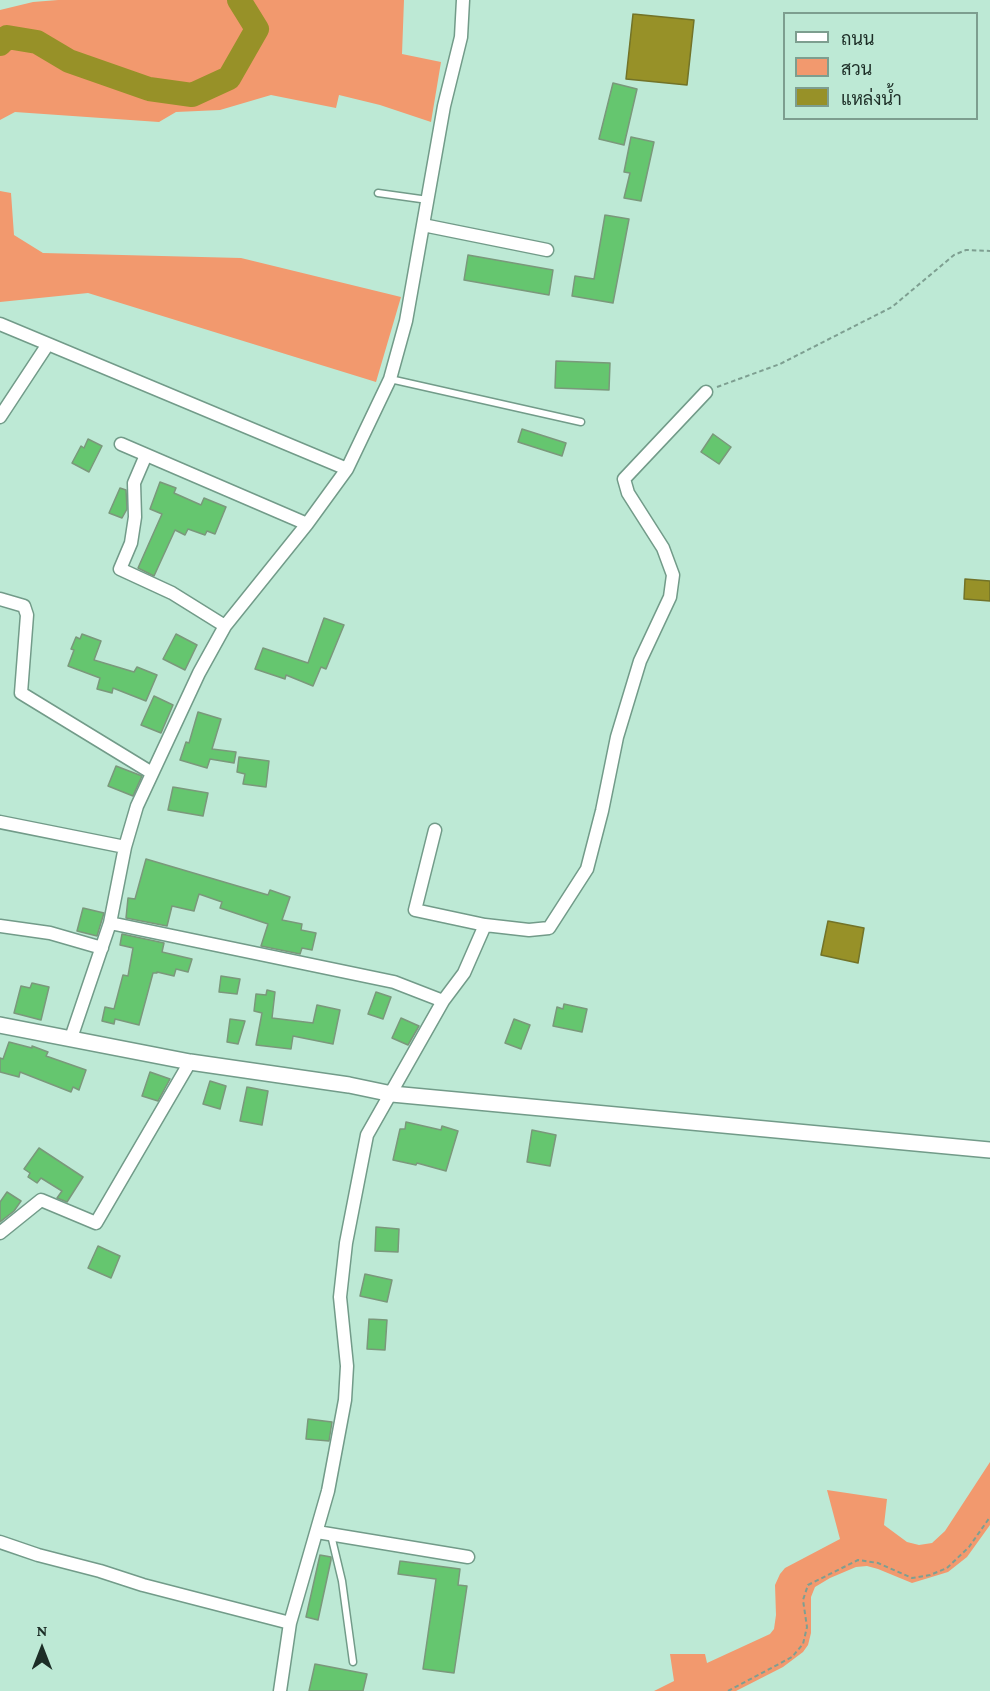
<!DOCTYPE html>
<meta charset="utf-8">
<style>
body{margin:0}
#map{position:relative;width:990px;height:1691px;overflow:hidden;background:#bde9d5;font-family:"Crimson Pro",Sarabun,serif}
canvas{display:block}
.legend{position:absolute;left:783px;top:12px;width:195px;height:108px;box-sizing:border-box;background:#bde9d5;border:2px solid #7d9e8f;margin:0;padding:8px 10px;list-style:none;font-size:18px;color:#1d2e27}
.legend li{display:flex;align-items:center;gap:12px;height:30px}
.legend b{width:30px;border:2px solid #7d9e8f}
.north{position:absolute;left:12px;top:1619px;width:60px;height:60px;-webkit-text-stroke:4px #bde9d5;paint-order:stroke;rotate:0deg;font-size:16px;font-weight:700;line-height:24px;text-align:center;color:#1d2e27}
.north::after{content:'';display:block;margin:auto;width:21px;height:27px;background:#1d2e27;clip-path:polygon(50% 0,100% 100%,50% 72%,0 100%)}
</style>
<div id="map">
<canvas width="990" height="1691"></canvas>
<ul class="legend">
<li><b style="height:8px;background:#fff"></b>ถนน</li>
<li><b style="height:16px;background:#f2996e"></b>สวน</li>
<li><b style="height:16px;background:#979128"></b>แหล่งน้ำ</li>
</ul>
<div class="north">N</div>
</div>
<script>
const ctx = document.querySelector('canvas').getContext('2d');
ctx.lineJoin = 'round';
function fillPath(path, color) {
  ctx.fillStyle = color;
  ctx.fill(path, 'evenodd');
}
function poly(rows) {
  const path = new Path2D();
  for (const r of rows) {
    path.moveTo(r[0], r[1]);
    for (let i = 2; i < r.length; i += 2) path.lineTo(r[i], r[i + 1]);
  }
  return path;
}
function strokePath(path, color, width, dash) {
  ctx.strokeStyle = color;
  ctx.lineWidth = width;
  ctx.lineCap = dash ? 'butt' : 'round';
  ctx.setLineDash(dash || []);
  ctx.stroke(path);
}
fillPath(poly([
 [58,0,404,0,402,54,441,62,431,122,380,105,339,95,336,108,271,95,220,110,176,112,159,122,15,112,0,120,0,10,33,2],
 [0,191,11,193,14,235,43,253,241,258,401,297,376,382,88,293,0,302],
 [990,1462,990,1525,967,1557,948,1572,912,1583,878,1569,867,1566,856,1567,830,1578,815,1587,811,1597,811,1633,808,1645,803,1652,783,1667,736,1691,654,1691,674,1681,670,1654,705,1654,707,1663,770,1634,774,1629,776,1615,775,1585,780,1574,785,1568,840,1539,827,1490,887,1499,884,1525,907,1542,919,1545,932,1543,945,1531]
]), '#f2996e');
const water = poly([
 [633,14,694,20,687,85,626,79,633,14],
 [965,579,990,581,990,601,964,599,965,579],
 [828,921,864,928,858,963,821,955,828,921]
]);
fillPath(water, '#979128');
strokePath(water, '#727328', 1.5);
strokePath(poly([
 [0,44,7,37,37,42,69,61,149,89,192,95,229,78,257,29,239,0]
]), '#979128', 24);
const building = poly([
 [613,83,637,89,624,145,599,139,613,83],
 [631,137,654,142,641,201,624,198,630,173,624,172,631,137],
 [605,215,629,219,613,303,572,296,575,276,594,279,605,215],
 [468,255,553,270,549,295,464,280,468,255],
 [556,361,610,363,609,390,555,388,556,361],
 [522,429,566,443,562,456,518,442,522,429],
 [713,434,731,447,719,464,701,452,713,434],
 [88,439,102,446,89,472,72,463,81,446,84,448,88,439],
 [160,482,176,488,174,493,201,505,204,498,226,507,215,534,207,531,205,535,188,529,185,535,175,530,154,576,138,568,162,514,150,509,160,482],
 [120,488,126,490,127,509,122,518,109,513,120,488],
 [324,618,344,625,326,669,321,667,313,686,286,675,285,679,255,669,263,648,308,663,324,618],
 [82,634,101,641,94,660,134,672,137,667,157,675,146,701,113,688,112,693,97,689,100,678,68,666,74,650,71,649,76,637,80,639,82,634],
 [176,634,197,645,185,670,163,659,176,634],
 [154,696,173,705,161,733,141,725,154,696],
 [198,712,221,719,212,749,236,752,234,763,210,759,207,768,180,760,186,742,189,743,198,712],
 [239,757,269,761,266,787,243,784,245,774,237,772,239,757],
 [116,766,142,776,133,796,108,786,116,766],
 [173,787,208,793,203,816,168,810,173,787],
 [146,859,268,895,270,890,290,897,282,920,302,924,301,930,316,933,312,950,302,948,300,954,261,946,268,924,220,908,222,902,199,894,194,911,172,906,167,926,126,918,128,898,135,899,146,859],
 [83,908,104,913,97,936,77,931,83,908],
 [122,934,164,943,162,952,192,959,188,972,176,969,174,976,157,972,157,973,153,973,139,1025,115,1019,114,1024,102,1021,105,1007,114,1009,123,975,128,976,133,948,120,945,122,934],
 [221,976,240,979,237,994,219,992,221,976],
 [32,983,49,987,41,1020,14,1013,21,986,30,988,32,983],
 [267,990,275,992,272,1018,313,1023,317,1005,340,1010,333,1044,293,1036,291,1049,256,1045,262,1013,254,1011,256,994,266,995,267,990],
 [376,992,391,997,383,1019,368,1014,376,992],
 [564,1004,587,1009,582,1032,553,1026,557,1007,563,1009,564,1004],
 [401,1018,419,1026,408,1045,392,1038,401,1018],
 [230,1019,245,1021,238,1044,227,1042,230,1019],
 [514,1019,530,1025,521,1049,505,1043,514,1019],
 [9,1042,32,1048,32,1046,48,1052,46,1056,86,1070,79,1090,73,1087,71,1092,20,1072,19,1077,0,1072,0,1058,3,1059,9,1042],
 [150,1072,170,1079,158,1101,142,1096,150,1072],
 [210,1081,226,1086,220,1109,203,1104,210,1081],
 [247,1087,268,1091,262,1125,240,1121,247,1087],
 [406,1122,441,1130,442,1126,458,1131,446,1171,417,1163,416,1165,393,1160,400,1129,405,1129,406,1122],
 [532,1130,556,1135,550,1166,527,1162,532,1130],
 [39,1148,83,1177,67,1202,57,1198,62,1191,41,1178,37,1183,28,1177,30,1173,24,1169,39,1148],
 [7,1192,21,1201,14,1211,0,1222,0,1202,7,1192],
 [376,1227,399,1229,398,1252,375,1251,376,1227],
 [98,1246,120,1256,111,1278,88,1268,98,1246],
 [365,1274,392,1280,387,1302,360,1296,365,1274],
 [369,1319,387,1320,385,1350,367,1349,369,1319],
 [308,1419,332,1422,329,1441,306,1439,308,1419],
 [320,1555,331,1557,331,1560,318,1620,306,1617,320,1555],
 [400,1561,460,1569,458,1585,467,1586,454,1673,423,1669,436,1579,398,1574,400,1561],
 [315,1664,367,1674,363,1691,309,1691,315,1664]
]);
fillPath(building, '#65c66f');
strokePath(building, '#7a987b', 1.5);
const service = poly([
 [378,193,428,200],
 [390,379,581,422],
 [331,1535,342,1581,353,1662]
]);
const minor = poly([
 [423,225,547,250],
 [0,324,48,344],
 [0,417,48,344,347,469],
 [121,444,307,524],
 [146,455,134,483,135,517,131,543,120,569,172,593,225,626],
 [0,599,24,606,27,615,21,693,152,773],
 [0,822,125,847],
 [435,830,415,910,485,925],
 [110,923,394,982,443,1001],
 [0,926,50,933,102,948],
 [71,1038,110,923,125,847,137,806,199,673,225,626,307,524,347,469,390,379,406,321,444,106,461,37,463,0],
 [0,1233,41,1200,96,1223,190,1062],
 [317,1532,468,1557],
 [0,1542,38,1555,100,1571,143,1585,290,1623],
 [280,1691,290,1623,328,1491,345,1400,347,1366,340,1297,346,1243,367,1135,443,1001,464,973,485,925,529,930,549,928,587,869,602,811,617,737,640,661,670,597,673,575,663,548,628,493,624,479,706,392]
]);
const tertiary = poly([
 [0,1025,190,1062,349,1085,392,1094,990,1150]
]);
strokePath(service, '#729b89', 9);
strokePath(minor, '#729b89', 15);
strokePath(tertiary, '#729b89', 18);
strokePath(poly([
 [717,387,780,364,892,307,954,255,966,250,990,251],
 [728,1691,792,1657,803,1644,807,1627,803,1600,808,1585,858,1560,878,1563,912,1578,930,1575,947,1568,969,1547,990,1517]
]), '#7e9f91', 2, [4.5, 3]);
strokePath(service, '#fff', 6);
strokePath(minor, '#fff', 12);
strokePath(tertiary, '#fff', 15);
</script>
